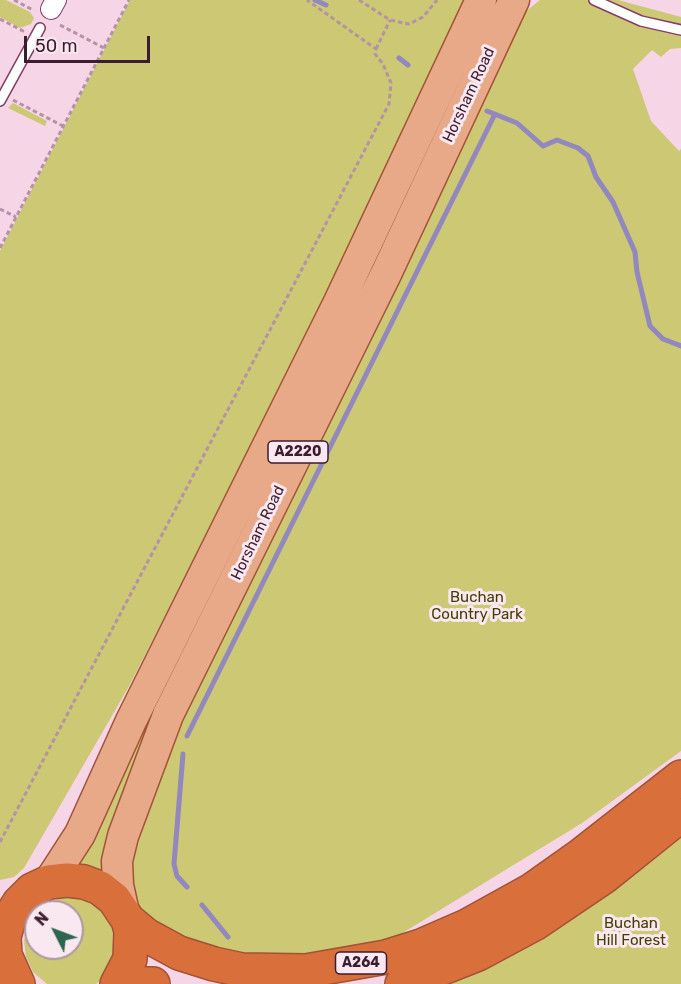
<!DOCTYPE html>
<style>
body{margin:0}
#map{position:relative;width:681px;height:984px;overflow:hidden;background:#f6d5e6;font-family:Rubik,sans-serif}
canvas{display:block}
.north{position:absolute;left:24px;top:900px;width:60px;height:60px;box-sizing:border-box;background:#f9e8f0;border:2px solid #ad97a3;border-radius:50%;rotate:312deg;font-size:16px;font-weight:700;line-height:24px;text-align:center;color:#3b1d2f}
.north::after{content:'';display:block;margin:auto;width:21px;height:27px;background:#2c664f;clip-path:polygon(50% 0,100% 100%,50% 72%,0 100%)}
.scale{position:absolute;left:24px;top:36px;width:126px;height:27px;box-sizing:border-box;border:3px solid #3b1d2f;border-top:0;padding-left:8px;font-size:18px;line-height:21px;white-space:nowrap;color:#3b1d2f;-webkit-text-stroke:4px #f9e8f0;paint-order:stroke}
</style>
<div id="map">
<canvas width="681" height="984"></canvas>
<div class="north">N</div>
<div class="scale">50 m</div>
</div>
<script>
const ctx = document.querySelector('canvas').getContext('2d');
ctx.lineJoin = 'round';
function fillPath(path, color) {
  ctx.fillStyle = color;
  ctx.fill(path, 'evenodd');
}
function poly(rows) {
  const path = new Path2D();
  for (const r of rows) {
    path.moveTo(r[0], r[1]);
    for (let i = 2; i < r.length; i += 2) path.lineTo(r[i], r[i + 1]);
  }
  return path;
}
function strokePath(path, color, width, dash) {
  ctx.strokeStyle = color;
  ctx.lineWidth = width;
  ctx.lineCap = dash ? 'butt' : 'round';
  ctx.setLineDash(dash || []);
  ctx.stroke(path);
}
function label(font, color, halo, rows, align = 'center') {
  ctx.font = font + ' Rubik,sans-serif';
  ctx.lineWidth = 6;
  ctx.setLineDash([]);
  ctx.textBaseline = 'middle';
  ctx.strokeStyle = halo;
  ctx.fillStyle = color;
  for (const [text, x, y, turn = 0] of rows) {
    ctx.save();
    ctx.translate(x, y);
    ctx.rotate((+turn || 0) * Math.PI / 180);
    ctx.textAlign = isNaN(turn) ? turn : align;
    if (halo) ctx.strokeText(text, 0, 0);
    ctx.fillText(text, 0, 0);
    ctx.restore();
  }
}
fillPath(poly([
 [0,0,6,0,30,12,34,18,31,24,20,28,0,17],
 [130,0,468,0,299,356,128,688,24,868,14,877,0,880,0,251],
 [494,0,502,0,432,153,140,746,117,808,104,876,76,866],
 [540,0,618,0,681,17,681,48,670,49,661,57,652,50,633,69,651,121,679,151,681,149,681,751,582,823,396,937,336,956,221,956,149,921,135,903,129,863,159,765,524,13],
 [13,103,47,121,45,126,8,108],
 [681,830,681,984,438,984],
 [66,897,81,897,95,902,115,924,118,953,103,979,96,984,47,984,33,972,26,957,24,941,28,925,36,912,36,948,72,948,72,912,36,912,50,901]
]), '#cdc873');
strokePath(poly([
 [315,0,326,5],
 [399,58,408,65],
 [487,111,517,123,543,146,557,140,578,148,588,156,596,177,613,202,635,252,637,272,650,326,663,339,681,346],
 [187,736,495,114],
 [183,754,174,864,177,876,187,887],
 [202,905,228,937]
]), '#9287be', 5);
const lane = poly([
 [594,0,641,21,681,30],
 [0,101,40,28]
]);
const street = poly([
 [51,9,56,0]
]);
const primary = poly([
 [49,882,80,834,131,721,339,302,481,0],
 [124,913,118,885,117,861,123,836,168,715,386,274,514,0]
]);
const highway = poly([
 [128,920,146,935,179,953,214,964,242,970,306,971,386,957,421,946,467,926,532,890,580,856,681,777],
 [18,984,5,955,4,937,9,919,19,903,32,890,49,882,67,880,84,882,100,888,114,899,128,920,131,931,130,959,117,984],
 [133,984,153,984],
 [402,984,478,954,534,924,605,876,681,815]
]);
strokePath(lane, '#833e68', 12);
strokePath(street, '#833e68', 22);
strokePath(primary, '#a25236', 33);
strokePath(highway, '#a25236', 36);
strokePath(poly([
 [14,0,33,10],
 [359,0,390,20,409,24,423,17,437,0],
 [0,19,25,32],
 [60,25,104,48],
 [376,49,390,20],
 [13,100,63,126],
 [0,209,16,217],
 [0,248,129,0],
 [0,842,389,104,391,83,383,64,375,54,376,49,307,0]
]), '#b393a4', 3, [4.5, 3]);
strokePath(lane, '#fff', 9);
strokePath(street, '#fff', 20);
strokePath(primary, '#e8a989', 30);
strokePath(highway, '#d96f3a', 33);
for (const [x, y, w] of [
 [298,452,60],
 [361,963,51]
]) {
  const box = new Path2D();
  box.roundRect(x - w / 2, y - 11, w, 22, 4.5);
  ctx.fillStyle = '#f9e8f0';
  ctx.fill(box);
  strokePath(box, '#3b1d2f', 1.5);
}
label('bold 14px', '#3b1d2f', null, [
 ["A2220",298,452],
 ["A264",361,963]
]);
label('15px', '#3b1d2f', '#f9e8f0', [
 ["Horsham Road",469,95,-65],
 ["Horsham Road",258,533,-64]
]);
label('15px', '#433f00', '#f9e8f0', [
 ["Buchan",477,598],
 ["Country Park",477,615],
 ["Buchan",631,924],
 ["Hill Forest",631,941]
]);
</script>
